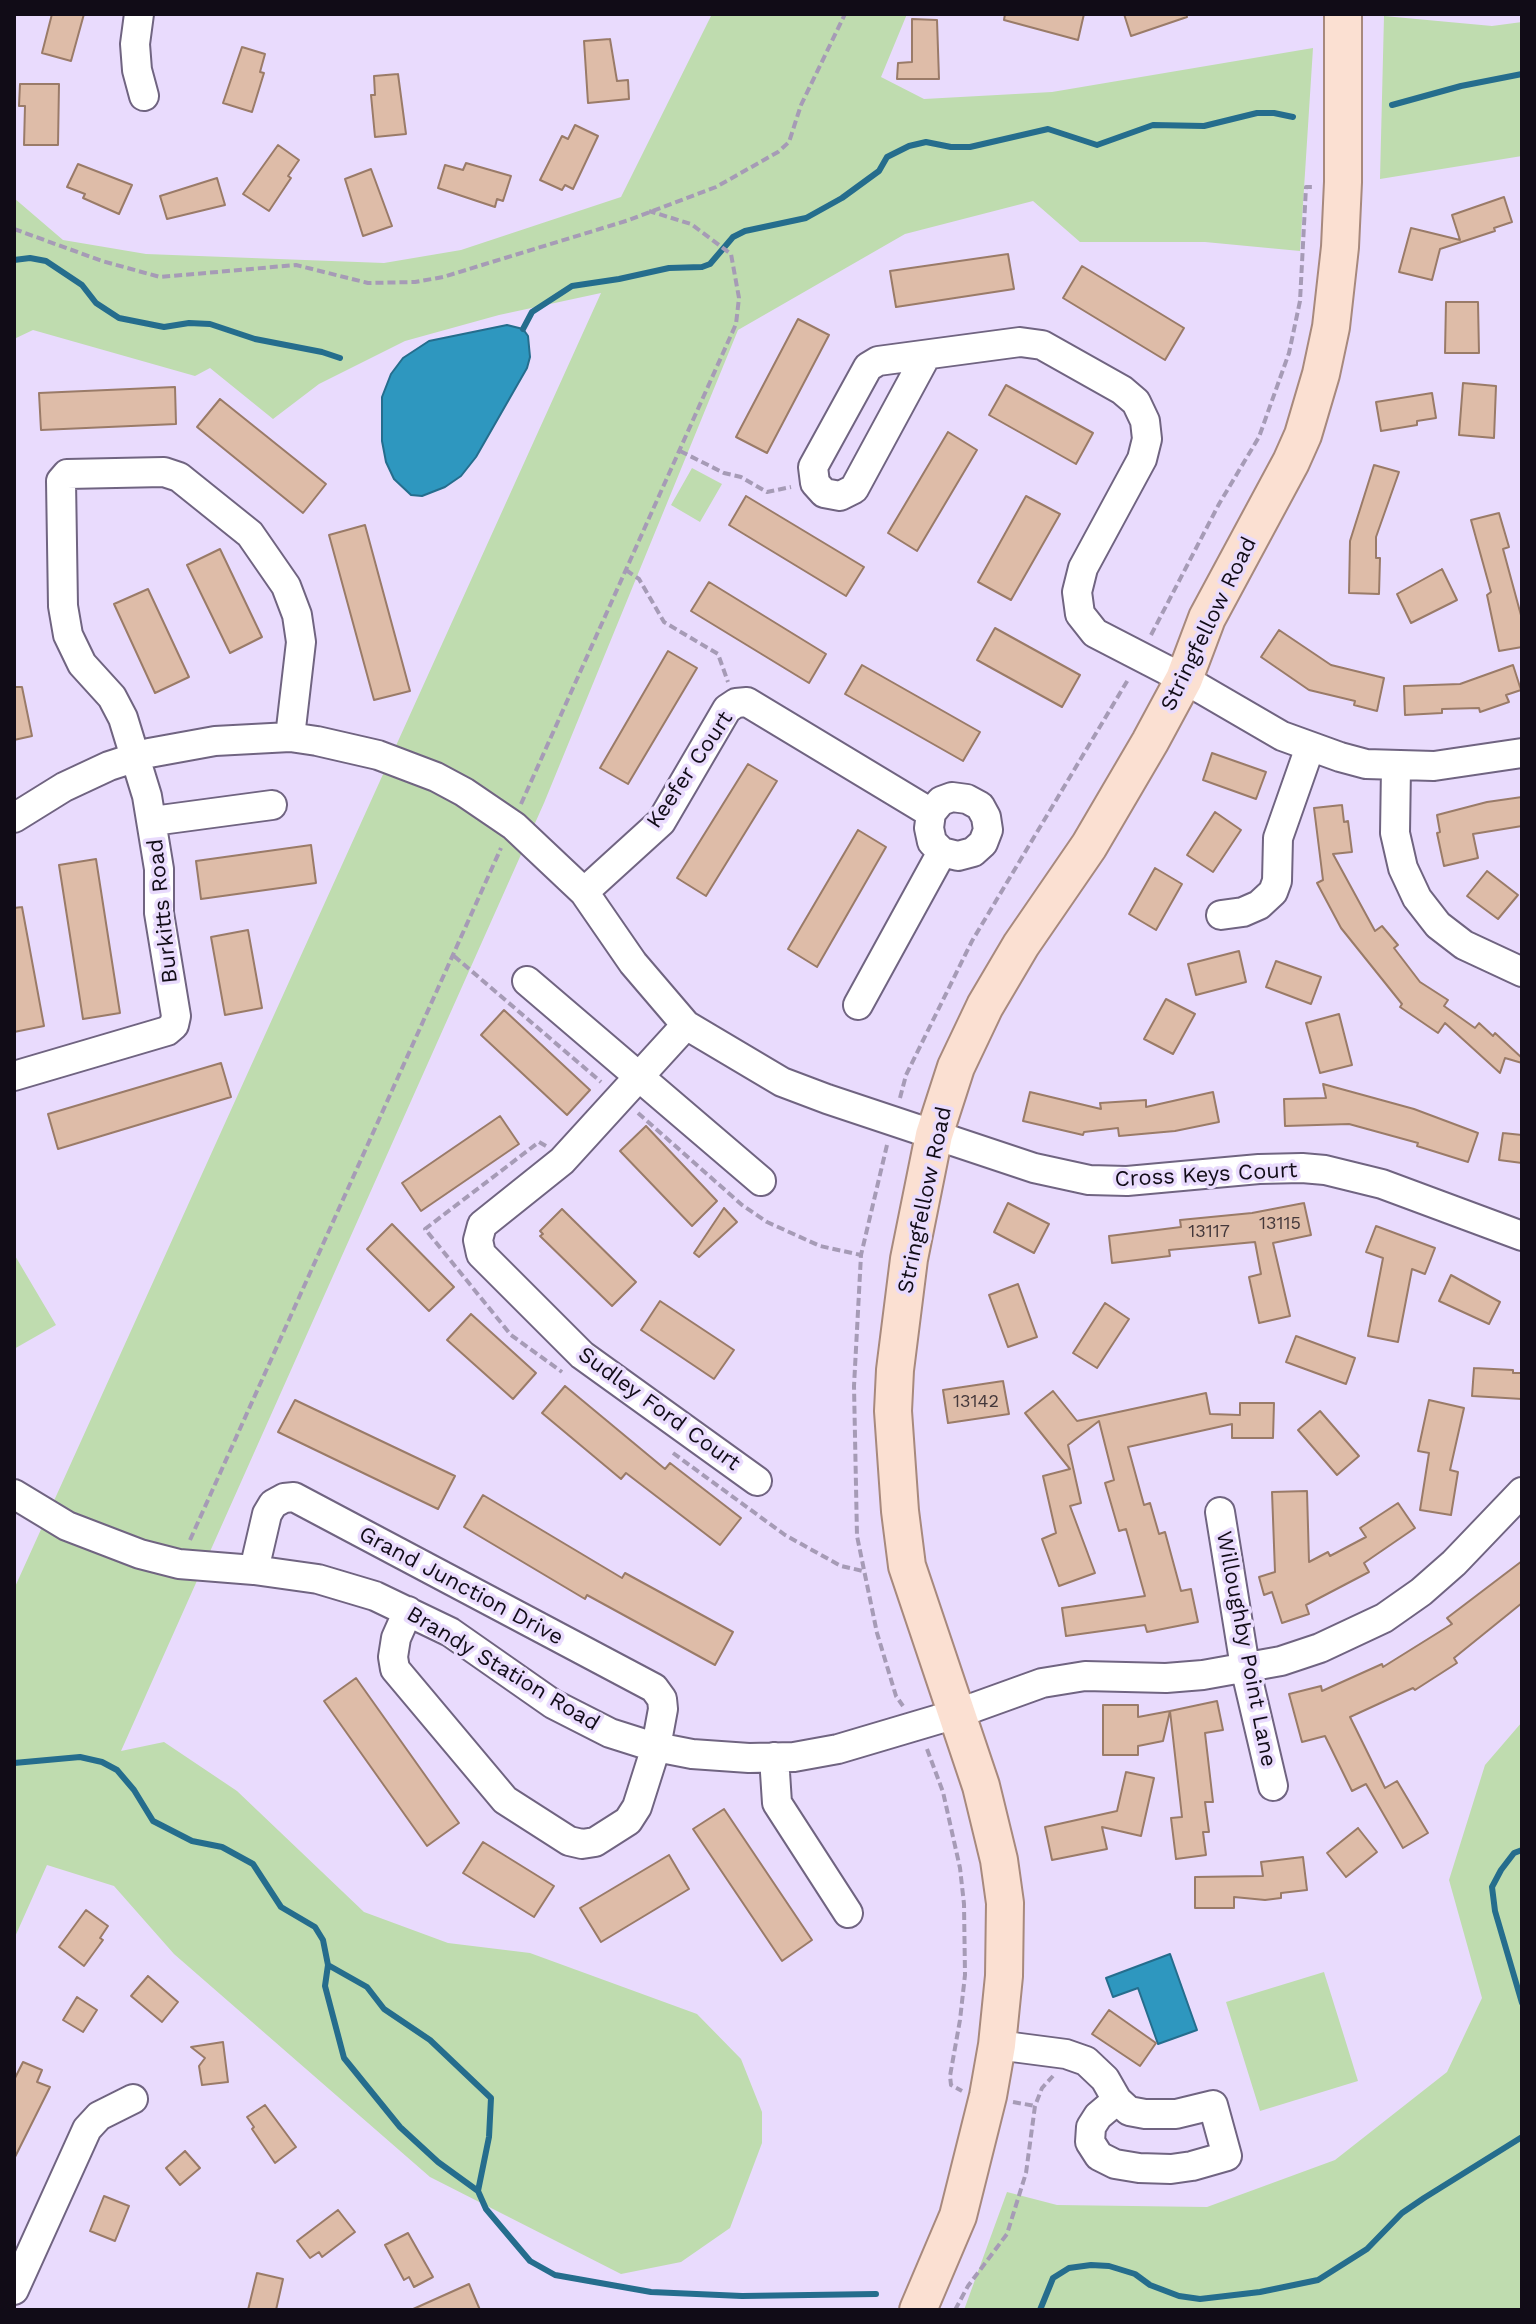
<!DOCTYPE html>
<style>
body{margin:0}
#map{position:relative;width:1536px;height:2324px;overflow:hidden;background:#e9dbfd;font-family:"Work Sans",sans-serif}
canvas{display:block}
.frame{position:absolute;inset:0;border:16px solid #110c17;pointer-events:none}
</style>
<div id="map">
<canvas width="1536" height="2324"></canvas>
<div class="frame"></div>
</div>
<script>
const ctx = document.querySelector('canvas').getContext('2d');
ctx.lineJoin = 'round';
function fillPath(path, color) {
  ctx.fillStyle = color;
  ctx.fill(path, 'evenodd');
}
function poly(rows) {
  const path = new Path2D();
  for (const r of rows) {
    path.moveTo(r[0], r[1]);
    for (let i = 2; i < r.length; i += 2) path.lineTo(r[i], r[i + 1]);
  }
  return path;
}
function strokePath(path, color, width, dash) {
  ctx.strokeStyle = color;
  ctx.lineWidth = width;
  ctx.lineCap = dash ? 'butt' : 'round';
  ctx.setLineDash(dash || []);
  ctx.stroke(path);
}
function label(font, color, halo, rows, align = 'center') {
  ctx.font = font + ' "Work Sans",sans-serif';
  ctx.lineWidth = 7;
  ctx.setLineDash([]);
  ctx.textBaseline = 'middle';
  ctx.strokeStyle = halo;
  ctx.fillStyle = color;
  for (const [text, x, y, turn = 0] of rows) {
    ctx.save();
    ctx.translate(x, y);
    ctx.rotate((+turn || 0) * Math.PI / 180);
    ctx.textAlign = isNaN(turn) ? turn : align;
    if (halo) ctx.strokeText(text, 0, 0);
    ctx.fillText(text, 0, 0);
    ctx.restore();
  }
}
fillPath(poly([
 [712,14,907,14,881,77,924,99,1052,92,1313,48,1300,251,1205,242,1080,242,1033,201,905,234,738,330,544,803,121,1751,164,1742,237,1791,364,1912,448,1943,530,1953,697,2014,741,2059,762,2112,762,2143,730,2228,681,2262,621,2274,430,2177,174,1954,114,1886,47,1865,14,1939,14,1589,601,293,499,315,405,341,319,384,273,419,210,368,195,376,33,330,14,339,14,198,63,240,146,254,384,263,461,250,621,197],
 [1384,16,1492,26,1522,22,1522,156,1380,179],
 [692,468,722,484,700,522,671,505],
 [14,1254,56,1325,14,1349],
 [1522,1722,1522,2310,964,2310,1007,2192,1057,2205,1207,2207,1335,2160,1447,2072,1482,1998,1449,1880,1485,1765],
 [1324,1972,1358,2081,1260,2111,1226,2002]
]), '#bfdcaf');
const water = poly([
 [507,325,523,329,528,336,530,357,527,368,476,457,461,476,445,487,422,496,411,495,394,479,386,462,382,441,382,397,391,374,403,358,429,341,507,325],
 [1170,1954,1197,2030,1158,2044,1138,1988,1113,1997,1106,1978,1170,1954]
]);
fillPath(water, '#2e97bf');
strokePath(water, '#256d8d', 2);
strokePath(poly([
 [1392,105,1461,86,1522,74],
 [14,260,30,258,46,261,82,285,96,303,119,318,164,327,189,323,210,324,255,339,322,352,340,358],
 [523,329,532,312,572,286,619,279,669,268,702,267,710,264,733,237,745,231,806,218,842,198,879,171,887,157,909,146,926,142,951,147,970,147,1048,129,1097,145,1153,125,1204,126,1257,113,1274,113,1293,117],
 [14,1763,80,1757,102,1762,117,1770,134,1790,153,1821,192,1841,222,1847,253,1864,281,1907,315,1927,323,1940,328,1965,325,1986,344,2058,400,2127,438,2162,478,2191,486,2209,530,2261,555,2275,651,2292,742,2296,876,2294],
 [1522,1850,1514,1853,1501,1870,1492,1887,1495,1911,1522,2003],
 [328,1965,367,1987,384,2009,430,2040,491,2098,489,2137,478,2191],
 [1040,2310,1053,2278,1069,2268,1091,2265,1109,2266,1135,2274,1150,2285,1179,2296,1200,2299,1260,2292,1318,2280,1367,2249,1402,2213,1424,2198,1522,2137]
]), '#256d8d', 6);
const building = poly([
 [52,14,84,14,71,61,42,53,52,14],
 [1005,14,1084,14,1078,40,1004,20,1005,14],
 [1124,14,1186,14,1187,17,1131,36,1124,14],
 [912,19,937,20,939,79,897,79,898,63,912,62,912,19],
 [610,39,617,81,628,80,629,99,588,103,584,41,610,39],
 [242,47,265,54,260,72,264,73,252,112,223,103,242,47],
 [398,74,406,134,375,137,371,95,375,95,374,76,398,74],
 [20,84,59,84,58,145,24,145,25,106,19,106,20,84],
 [575,125,598,136,573,189,565,185,562,190,540,180,562,136,568,139,575,125],
 [278,145,299,160,288,176,291,178,269,211,243,194,278,145],
 [466,163,511,176,503,201,497,199,495,207,438,188,445,165,463,170,466,163],
 [78,164,132,185,119,214,83,198,85,194,67,187,78,164],
 [371,169,392,226,363,236,345,179,371,169],
 [217,178,225,205,167,219,160,196,217,178],
 [1504,197,1512,222,1494,228,1495,231,1440,249,1432,280,1399,272,1411,228,1460,240,1452,215,1504,197],
 [1008,254,1014,289,896,307,890,271,1008,254],
 [1082,266,1184,328,1165,360,1063,298,1082,266],
 [1446,302,1478,302,1479,353,1445,353,1446,302],
 [798,319,829,335,767,453,736,437,798,319],
 [1463,383,1496,386,1494,438,1459,435,1463,383],
 [1006,385,1093,433,1076,464,989,415,1006,385],
 [175,387,176,424,41,430,39,393,175,387],
 [1432,393,1436,418,1417,421,1417,425,1381,431,1376,402,1432,393],
 [220,399,326,484,303,513,197,427,220,399],
 [948,432,977,450,917,551,888,533,948,432],
 [1374,465,1399,472,1376,537,1376,558,1380,558,1379,594,1349,593,1350,541,1374,465],
 [746,496,864,567,846,596,729,525,746,496],
 [1026,496,1060,514,1011,600,978,582,1026,496],
 [1499,513,1509,547,1503,549,1522,619,1522,647,1499,651,1487,595,1491,592,1471,520,1499,513],
 [365,525,410,691,374,700,329,535,365,525],
 [220,549,262,637,230,653,187,565,220,549],
 [1442,569,1457,600,1411,623,1397,594,1442,569],
 [709,582,826,654,809,683,691,611,709,582],
 [148,589,189,677,155,693,114,604,148,589],
 [995,628,1080,675,1062,707,977,660,995,628],
 [1279,630,1331,665,1384,678,1377,711,1354,705,1355,701,1309,690,1261,657,1279,630],
 [668,651,697,668,628,784,600,768,668,651],
 [862,665,980,732,963,761,845,694,862,665],
 [1513,665,1521,690,1506,695,1509,702,1480,712,1479,708,1442,709,1442,713,1405,715,1404,686,1460,684,1513,665],
 [14,687,22,687,32,736,14,740,14,687],
 [1212,753,1266,772,1256,799,1203,780,1212,753],
 [748,764,777,781,706,896,677,878,748,764],
 [1522,797,1522,826,1473,834,1478,858,1444,866,1437,833,1440,832,1437,815,1487,802,1522,797],
 [1342,805,1344,822,1348,821,1352,852,1333,854,1375,931,1382,926,1398,945,1394,948,1420,982,1448,1000,1444,1006,1475,1028,1479,1023,1493,1036,1495,1033,1522,1058,1522,1063,1505,1058,1500,1073,1445,1023,1438,1033,1400,1007,1402,1004,1341,928,1317,883,1323,880,1314,808,1342,805],
 [1215,812,1241,830,1213,872,1187,855,1215,812],
 [858,830,886,847,817,967,788,949,858,830],
 [311,845,316,883,201,899,196,861,311,845],
 [96,859,120,1013,83,1019,59,865,96,859],
 [1155,868,1182,884,1156,930,1129,914,1155,868],
 [1487,871,1518,895,1498,919,1467,896,1487,871],
 [22,907,44,1026,14,1032,14,908,22,907],
 [248,930,262,1008,225,1015,211,937,248,930],
 [1239,951,1246,982,1196,995,1188,964,1239,951],
 [1276,961,1321,977,1311,1004,1266,987,1276,961],
 [1166,999,1195,1014,1173,1054,1144,1039,1166,999],
 [504,1010,590,1090,567,1115,481,1035,504,1010],
 [1339,1014,1352,1065,1320,1073,1306,1023,1339,1014],
 [221,1063,231,1097,58,1149,48,1114,221,1063],
 [1323,1084,1414,1109,1478,1133,1468,1162,1417,1146,1418,1143,1349,1124,1285,1126,1284,1099,1326,1098,1323,1084],
 [1030,1092,1101,1109,1100,1103,1146,1100,1146,1107,1213,1092,1219,1122,1175,1131,1119,1136,1118,1128,1084,1132,1083,1135,1023,1121,1030,1092],
 [500,1116,519,1144,421,1211,402,1183,500,1116],
 [646,1126,717,1201,692,1226,620,1151,646,1126],
 [1503,1133,1522,1135,1522,1163,1499,1160,1503,1133],
 [1008,1203,1049,1224,1034,1253,994,1232,1008,1203],
 [1304,1203,1311,1235,1273,1243,1290,1316,1259,1323,1249,1277,1261,1274,1255,1242,1169,1250,1170,1256,1112,1263,1109,1236,1181,1227,1180,1220,1252,1213,1304,1203],
 [724,1208,737,1222,699,1257,694,1253,724,1208],
 [562,1209,636,1282,612,1306,540,1236,543,1234,540,1231,562,1209],
 [392,1224,454,1287,429,1311,367,1249,392,1224],
 [1376,1226,1435,1248,1425,1274,1412,1269,1398,1342,1368,1336,1383,1258,1366,1252,1376,1226],
 [1451,1275,1500,1302,1489,1324,1439,1301,1451,1275],
 [1018,1284,1037,1337,1008,1347,989,1295,1018,1284],
 [660,1301,734,1350,714,1379,641,1330,660,1301],
 [1105,1303,1129,1319,1097,1368,1073,1353,1105,1303],
 [471,1314,536,1373,513,1399,447,1340,471,1314],
 [1296,1336,1355,1358,1346,1384,1286,1362,1296,1336],
 [1474,1368,1513,1370,1513,1373,1522,1373,1522,1399,1472,1396,1474,1368],
 [1003,1381,1009,1414,948,1423,943,1390,1003,1381],
 [565,1386,665,1469,670,1463,741,1518,720,1545,626,1473,621,1479,542,1413,565,1386],
 [1053,1391,1077,1421,1206,1393,1210,1414,1240,1415,1240,1403,1274,1403,1273,1438,1232,1438,1232,1424,1128,1447,1144,1505,1150,1503,1159,1534,1165,1532,1181,1591,1191,1589,1198,1622,1147,1632,1145,1625,1066,1636,1062,1608,1145,1596,1126,1529,1119,1531,1105,1483,1114,1480,1099,1421,1068,1445,1081,1503,1070,1506,1095,1573,1059,1586,1042,1539,1056,1533,1043,1476,1070,1469,1025,1413,1053,1391],
 [295,1400,455,1476,438,1509,278,1432,295,1400],
 [1429,1400,1464,1408,1450,1470,1458,1472,1451,1515,1420,1510,1429,1453,1418,1451,1429,1400],
 [1320,1411,1359,1456,1337,1475,1298,1430,1320,1411],
 [1307,1491,1309,1562,1328,1552,1330,1556,1366,1537,1360,1528,1398,1503,1415,1528,1364,1563,1369,1572,1306,1605,1309,1614,1282,1623,1272,1592,1264,1595,1259,1577,1275,1572,1272,1492,1307,1491],
 [483,1495,622,1578,625,1573,733,1632,715,1665,587,1595,585,1599,464,1527,483,1495],
 [1522,1561,1522,1603,1454,1658,1457,1663,1415,1690,1413,1688,1350,1717,1385,1788,1397,1781,1428,1833,1403,1848,1366,1784,1352,1791,1325,1736,1302,1742,1289,1694,1321,1686,1322,1691,1382,1664,1383,1667,1452,1624,1447,1618,1522,1561],
 [356,1678,459,1823,427,1846,324,1701,356,1678],
 [1217,1701,1223,1730,1205,1733,1213,1802,1205,1802,1209,1832,1203,1832,1206,1855,1176,1859,1171,1818,1182,1817,1170,1711,1217,1701],
 [1103,1705,1138,1705,1138,1717,1170,1711,1163,1741,1138,1746,1138,1755,1103,1755,1103,1705],
 [1126,1772,1154,1778,1141,1836,1102,1827,1107,1849,1052,1860,1045,1827,1117,1811,1126,1772],
 [724,1809,812,1940,782,1961,693,1829,724,1809],
 [1358,1828,1377,1852,1346,1877,1327,1853,1358,1828],
 [483,1842,554,1886,534,1917,463,1873,483,1842],
 [669,1855,689,1889,601,1942,580,1908,669,1855],
 [1303,1857,1307,1890,1281,1893,1281,1898,1265,1900,1234,1897,1234,1908,1195,1908,1195,1877,1263,1876,1261,1862,1303,1857],
 [86,1910,108,1926,100,1938,103,1940,84,1966,59,1947,86,1910],
 [148,1976,178,2002,162,2022,131,1996,148,1976],
 [77,1997,97,2010,83,2032,63,2020,77,1997],
 [1109,2010,1156,2043,1140,2066,1092,2034,1109,2010],
 [223,2042,228,2082,202,2085,199,2066,205,2058,191,2047,223,2042],
 [23,2062,42,2070,37,2082,50,2087,14,2159,14,2080,23,2062],
 [265,2105,296,2147,275,2163,252,2129,254,2127,247,2117,265,2105],
 [185,2151,200,2168,180,2185,166,2168,185,2151],
 [104,2196,129,2206,115,2241,90,2231,104,2196],
 [338,2210,355,2232,322,2257,319,2252,310,2258,297,2241,338,2210],
 [408,2233,433,2277,414,2287,409,2277,404,2280,385,2245,408,2233],
 [257,2273,283,2279,276,2310,248,2310,257,2273],
 [469,2284,480,2310,411,2310,469,2284]
]);
fillPath(building, '#debca8');
strokePath(building, '#9a7b68', 2);
const minor = poly([
 [139,14,135,44,137,70,144,96],
 [926,356,854,489,840,496,824,493,815,483,813,467,868,367,878,361,1020,342,1042,345,1122,390,1136,402,1145,421,1147,439,1142,459,1083,568,1077,592,1080,614,1095,633,1184,679,1282,736,1340,757,1366,764,1434,766,1522,753],
 [1396,767,1395,833,1403,868,1417,898,1438,925,1464,945,1522,972],
 [14,818,64,787,109,766,149,753,215,741,290,737,317,741,378,755,436,777,464,792,514,826,584,892,633,963,686,1025,782,1082,827,1099,1034,1168,1089,1180,1127,1181,1259,1169,1302,1168,1325,1170,1382,1184,1522,1236],
 [153,821,272,805],
 [584,892,661,822,727,709,736,703,747,702,931,813,941,801,952,797,967,799,980,806,986,817,988,830,983,843,973,852,958,856,942,852,932,842,929,828,931,813],
 [1221,915,1243,912,1259,905,1273,892,1277,881,1278,838,1310,747],
 [527,981,761,1181],
 [858,1005,942,852],
 [686,1025,562,1161,482,1225,478,1240,481,1254,582,1355,757,1481],
 [14,1076,167,1031,174,1025,176,1016,159,913,159,869,147,796,123,718,112,697,82,664,68,635,63,606,61,481,67,474,164,472,179,477,250,534,286,586,297,615,301,642,290,737],
 [14,1494,67,1526,140,1554,179,1564,254,1570,318,1579,375,1596,450,1632,553,1704,610,1733,651,1746,692,1754,749,1758,794,1757,838,1749,956,1714,1042,1683,1085,1676,1166,1678,1203,1675,1281,1661,1320,1648,1384,1618,1421,1592,1454,1563,1522,1492],
 [1220,1512,1245,1667,1273,1786],
 [254,1570,267,1514,273,1504,284,1498,294,1497,654,1688,662,1699,663,1709,656,1747,637,1807,628,1821,595,1842,582,1844,569,1841,505,1800,395,1669,393,1657,396,1638,408,1611],
 [774,1757,777,1803,848,1913],
 [997,2045,1066,2054,1086,2061,1105,2079,1117,2100,1129,2111,1145,2114,1176,2114,1213,2105,1227,2156,1192,2166,1171,2169,1139,2168,1115,2164,1099,2156,1090,2142,1091,2127,1098,2116,1117,2100],
 [14,2290,87,2129,99,2116,133,2099]
]);
const major = poly([
 [918,2310,958,2216,988,2096,997,2045,1004,1976,1005,1903,999,1860,981,1786,907,1566,900,1511,893,1411,895,1370,909,1259,934,1135,956,1067,985,1006,1021,945,1089,846,1150,742,1184,679,1207,618,1291,462,1303,435,1321,374,1331,327,1340,247,1343,182,1343,14]
]);
strokePath(minor, '#706481', 32);
strokePath(major, '#a7897d', 40);
strokePath(poly([
 [14,229,102,261,160,277,296,265,368,283,415,282,443,277,629,220,716,187,778,152,789,142,801,105,845,14],
 [680,451,724,473,741,477,767,492,791,487],
 [626,570,639,579,664,622,718,654,728,682],
 [1151,635,1219,504,1259,437,1289,353,1300,301,1306,187,1315,187],
 [521,804,736,324,739,298,731,254,691,224,649,211],
 [454,956,601,1082],
 [900,1098,906,1075,972,941,1129,678],
 [638,1113,742,1205,767,1222,820,1246,861,1255],
 [887,1145,861,1255,854,1386,857,1536,877,1633,896,1696,903,1706],
 [546,1146,539,1142,425,1229,511,1335,562,1372],
 [673,1453,785,1535,841,1566,863,1571],
 [190,1540,501,848],
 [927,1749,943,1792,960,1868,964,1904,965,1975,960,2020,950,2076,951,2085,962,2091],
 [1013,2102,1035,2106],
 [955,2310,968,2286,1007,2234,1026,2173,1035,2106,1042,2088,1053,2076]
]), '#a69bb6', 4, [8, 4]);
strokePath(minor, '#fff', 28);
strokePath(major, '#fbe0d2', 36);
label('18px', '#44383b', null, [
 ["13115",1280,1224],
 ["13117",1209,1232],
 ["13142",976,1402]
]);
label('22px', '#110c17', '#e9dbfd', [
 ["Stringfellow Road",1209,624,-64],
 ["Keefer Court",690,770,-56],
 ["Burkitts Road",163,911,-96],
 ["Cross Keys Court",1206,1175,-3],
 ["Stringfellow Road",925,1200,-78],
 ["Sudley Ford Court",659,1409,36],
 ["Grand Junction Drive",461,1586,28],
 ["Willoughby Point Lane",1246,1649,79],
 ["Brandy Station Road",503,1669,31]
]);
</script>
